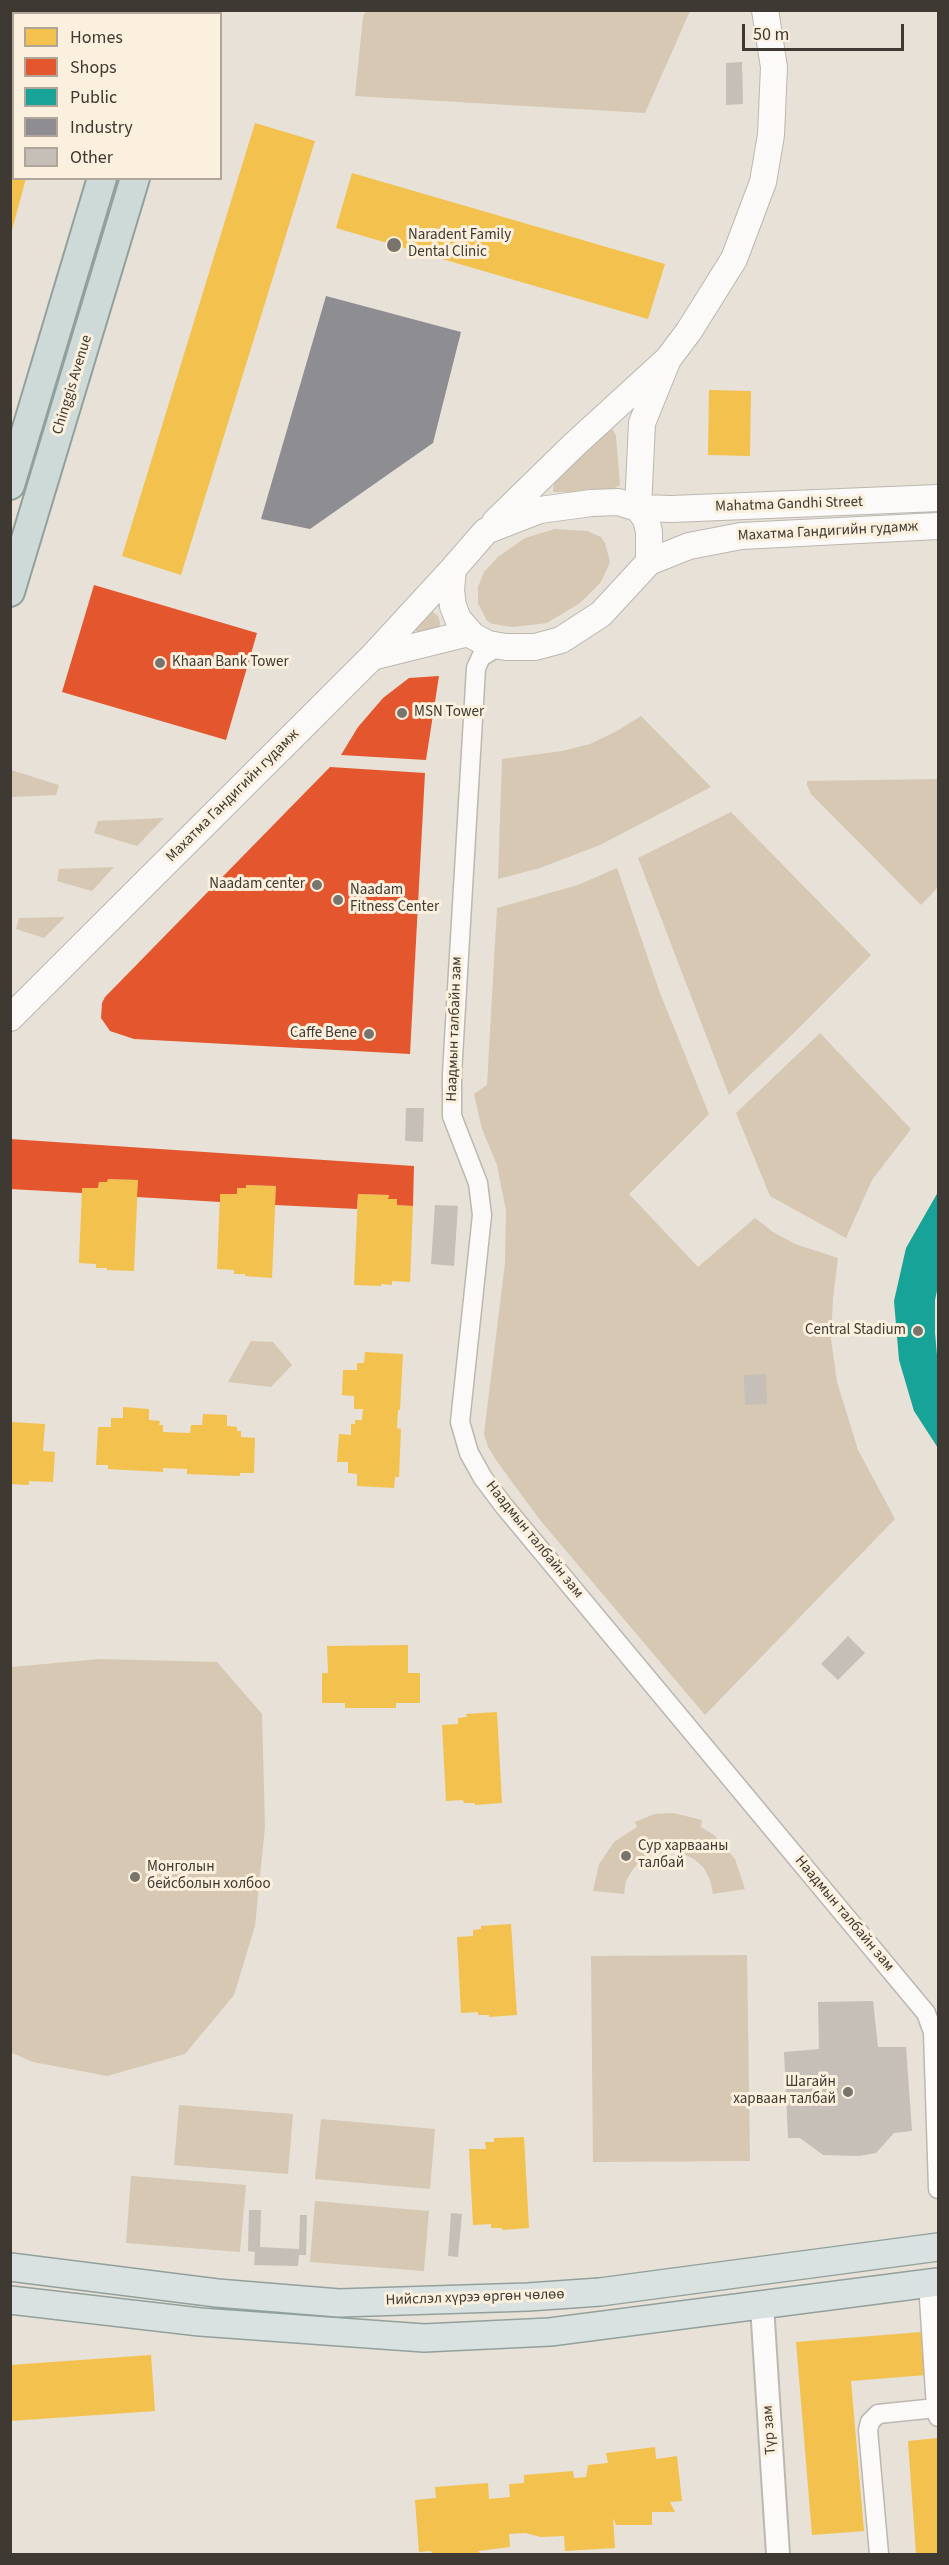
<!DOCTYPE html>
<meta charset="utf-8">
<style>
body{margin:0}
#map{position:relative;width:949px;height:2565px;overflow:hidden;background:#e7e1d7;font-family:"Source Sans 3",sans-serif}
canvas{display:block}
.frame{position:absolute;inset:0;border:12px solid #3e3932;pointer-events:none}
.legend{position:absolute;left:12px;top:12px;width:210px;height:168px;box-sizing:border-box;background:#fbefdd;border:2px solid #afa699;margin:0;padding:8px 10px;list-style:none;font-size:18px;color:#3e3932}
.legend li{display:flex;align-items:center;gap:12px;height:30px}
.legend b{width:30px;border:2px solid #afa699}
.scale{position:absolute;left:742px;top:24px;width:162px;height:27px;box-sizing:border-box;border:3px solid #3e3932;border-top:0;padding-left:8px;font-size:18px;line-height:21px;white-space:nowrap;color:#3e3932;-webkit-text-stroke:4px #fbefdd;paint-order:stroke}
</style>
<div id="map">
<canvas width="949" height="2565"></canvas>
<div class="frame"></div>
<ul class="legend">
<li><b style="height:16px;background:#f2c14e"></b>Homes</li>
<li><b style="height:16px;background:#e4572e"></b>Shops</li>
<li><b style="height:16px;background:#17a398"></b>Public</li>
<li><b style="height:16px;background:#8d8d92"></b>Industry</li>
<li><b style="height:16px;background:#c5bfb8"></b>Other</li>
</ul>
<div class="scale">50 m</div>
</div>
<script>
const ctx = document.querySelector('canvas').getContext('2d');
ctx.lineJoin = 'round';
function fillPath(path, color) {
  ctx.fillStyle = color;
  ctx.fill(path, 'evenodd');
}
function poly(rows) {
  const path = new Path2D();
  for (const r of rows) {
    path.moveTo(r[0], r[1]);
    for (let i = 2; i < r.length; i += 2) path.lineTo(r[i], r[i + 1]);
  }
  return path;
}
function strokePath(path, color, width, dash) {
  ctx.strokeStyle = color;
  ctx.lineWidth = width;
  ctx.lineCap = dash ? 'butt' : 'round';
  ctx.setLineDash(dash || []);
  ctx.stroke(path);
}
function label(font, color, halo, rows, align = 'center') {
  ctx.font = font + ' "Source Sans 3",sans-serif';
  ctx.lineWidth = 6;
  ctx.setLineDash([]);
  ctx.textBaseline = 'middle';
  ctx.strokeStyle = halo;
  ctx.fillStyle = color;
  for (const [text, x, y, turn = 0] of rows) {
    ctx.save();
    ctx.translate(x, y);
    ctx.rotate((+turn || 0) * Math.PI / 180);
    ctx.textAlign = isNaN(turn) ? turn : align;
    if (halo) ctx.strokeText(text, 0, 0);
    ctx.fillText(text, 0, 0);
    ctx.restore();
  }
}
fillPath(poly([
 [366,11,366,10,690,11,645,113,355,96,363,17],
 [608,429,613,430,616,436,620,485,607,492,553,492,554,481],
 [555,529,587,531,601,537,605,543,610,562,601,582,580,603,547,623,513,627,493,624,487,621,478,603,478,587,484,572,498,557,525,538],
 [428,612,433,612,438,616,440,622,439,630,419,634,415,630,416,623],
 [641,716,711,787,600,845,540,868,498,879,502,759,562,751,590,744,617,731],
 [11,770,59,785,56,795,11,797],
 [938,779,938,887,921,905,811,794,807,785,807,781],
 [731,812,871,955,802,1025,729,1095,638,858],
 [164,818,137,846,94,833,98,821],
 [114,867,92,891,57,881,59,869],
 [617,868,660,993,709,1114,629,1194,698,1267,755,1218,773,1232,795,1244,838,1258,833,1298,831,1339,837,1382,858,1450,895,1519,705,1715,540,1520,496,1460,488,1447,484,1434,505,1263,506,1211,497,1165,482,1129,474,1094,487,1085,497,908,578,885],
 [65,917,44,938,16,929,19,918],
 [820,1033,911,1129,872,1180,846,1238,770,1196,736,1113],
 [251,1341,273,1342,292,1365,271,1387,228,1382],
 [100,1659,217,1662,262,1714,265,1827,255,1926,234,1995,185,2054,107,2076,33,2062,10,2052,11,1667],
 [673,1813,702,1820,701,1827,714,1835,735,1859,745,1889,713,1894,710,1880,704,1868,694,1859,682,1853,668,1851,655,1853,642,1859,633,1869,626,1881,624,1894,593,1891,599,1864,614,1842,637,1827,635,1822,654,1814],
 [747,1955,750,2161,593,2162,591,1956],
 [179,2105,293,2114,288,2174,174,2165],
 [321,2119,435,2129,430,2189,315,2179],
 [131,2176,246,2185,240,2252,126,2243],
 [315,2201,429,2211,424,2271,310,2262]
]), '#d6c8b3');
fillPath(poly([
 [10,10,93,10,92,14,14,14,14,178,26,178,11,234],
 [255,123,315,141,181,575,122,556],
 [352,173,665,264,648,319,336,228],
 [709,390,751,391,750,456,708,455],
 [108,1179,138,1180,134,1271,107,1270,107,1268,96,1268,96,1264,79,1263,82,1188,98,1188,99,1182,107,1182],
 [246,1185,276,1186,272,1278,245,1276,245,1274,234,1274,234,1270,217,1269,220,1194,237,1194,237,1188,246,1188],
 [358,1194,389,1195,388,1199,397,1199,397,1205,413,1206,410,1282,392,1281,392,1285,381,1284,381,1286,354,1285],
 [365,1352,403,1354,400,1410,398,1410,397,1428,401,1429,399,1477,395,1477,394,1488,357,1486,357,1474,348,1473,348,1462,337,1462,339,1434,351,1435,351,1424,355,1424,355,1420,362,1420,363,1409,354,1409,354,1396,342,1395,343,1370,357,1370,357,1363,364,1363],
 [123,1407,149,1409,149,1420,160,1421,159,1425,163,1425,163,1432,190,1433,191,1425,202,1425,203,1414,227,1415,227,1426,237,1427,237,1431,241,1431,241,1437,255,1438,254,1473,240,1473,240,1476,187,1474,187,1469,163,1468,163,1472,108,1469,108,1465,96,1465,98,1427,111,1427,111,1418,123,1418],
 [10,1422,45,1424,43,1451,55,1452,53,1482,29,1481,29,1485,10,1484],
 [408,1645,408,1673,420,1673,420,1703,396,1703,396,1708,345,1708,345,1703,322,1703,322,1673,328,1673,327,1646],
 [497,1712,502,1803,475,1805,475,1803,464,1803,463,1800,446,1801,442,1725,458,1724,458,1718,467,1717,466,1714],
 [511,1924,517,2015,489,2017,489,2015,478,2015,478,2012,461,2013,457,1937,473,1936,473,1930,481,1929,481,1926],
 [524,2137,529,2228,502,2230,502,2228,491,2228,491,2224,473,2225,469,2149,486,2149,485,2142,494,2142,494,2138],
 [922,2332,926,2375,851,2381,864,2531,812,2535,796,2342],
 [151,2355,155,2411,10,2421,10,2365],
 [938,2438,938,2554,916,2554,908,2441],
 [655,2447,656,2459,677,2456,682,2501,670,2502,675,2512,652,2512,652,2525,616,2525,613,2518,615,2548,565,2551,564,2536,541,2537,525,2533,509,2534,510,2547,478,2551,481,2554,432,2554,431,2551,419,2552,415,2500,436,2498,435,2487,488,2483,489,2499,510,2497,509,2484,524,2483,524,2475,573,2471,574,2478,586,2477,588,2465,608,2463,606,2453]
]), '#f2c14e');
fillPath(poly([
 [94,585,257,633,226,740,62,692],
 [439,676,426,760,341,755,358,727,383,698,409,678],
 [330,767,425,773,410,1054,134,1039,110,1031,101,1018,102,1003,105,997],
 [10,1139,414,1166,413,1206,397,1205,397,1199,388,1199,389,1195,358,1194,357,1209,275,1205,276,1186,246,1185,246,1188,237,1188,237,1194,220,1194,220,1202,137,1197,138,1180,108,1179,107,1182,99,1182,98,1188,82,1188,82,1193,10,1189]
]), '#e4572e');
fillPath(poly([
 [938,1192,938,1286,935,1300,935,1333,938,1366,938,1448,914,1411,899,1360,894,1301,906,1248]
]), '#17a398');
fillPath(poly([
 [326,296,461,332,433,443,310,529,261,519]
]), '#8d8d92');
fillPath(poly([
 [742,62,743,104,726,105,726,63],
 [406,1108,424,1108,423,1142,405,1141],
 [435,1205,458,1206,454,1266,431,1264],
 [766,1374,767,1404,745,1405,744,1375],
 [848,1636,865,1653,838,1680,821,1664],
 [873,2001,878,2047,906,2047,912,2131,894,2133,876,2153,859,2156,823,2155,800,2138,788,2138,784,2052,819,2049,818,2002],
 [249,2210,261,2210,260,2247,299,2249,300,2215,307,2215,306,2255,299,2255,298,2266,254,2265,255,2252,248,2251],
 [451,2213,462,2214,458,2257,448,2256]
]), '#c5bfb8');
const minor = poly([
 [499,646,481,657,476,668,452,1074,452,1116,478,1183,482,1215,460,1422,469,1453,483,1478,504,1506,926,2013,933,2032,938,2189],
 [928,2283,936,2408,938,2417],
 [879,2554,868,2430,870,2422,878,2414,936,2408]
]);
const tertiary = poly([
 [762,2306,778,2554]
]);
const secondary = poly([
 [668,359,642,423,638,508,646,519,649,532,649,562,601,614,561,640,535,647,506,647,488,644,473,636,458,619,453,606,451,590,453,569,486,531,540,510,591,503,618,502,638,508,672,509,938,498],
 [495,522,575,444,668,359,689,331,734,259,763,182,771,135,774,67,765,10],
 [649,562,689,546,741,536,938,526],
 [372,657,469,633],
 [10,1018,372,657,453,569]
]);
const primary = poly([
 [10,2267,217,2293,339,2303,528,2297,600,2292,938,2247],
 [10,2300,200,2322,424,2338,550,2332,938,2282]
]);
const trunk = poly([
 [152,14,153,10],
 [185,14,186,10],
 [10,485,102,178],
 [10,592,135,178]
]);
strokePath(minor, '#bcb7af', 21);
strokePath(tertiary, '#bcb7af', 26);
strokePath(secondary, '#bcb7af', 28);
strokePath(primary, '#92a09c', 30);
strokePath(trunk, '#92a09c', 32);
strokePath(minor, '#fbfaf9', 18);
strokePath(tertiary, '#fbfaf9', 22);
strokePath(secondary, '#fbfaf9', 26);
strokePath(primary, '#d9e2e1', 27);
strokePath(trunk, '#cedad8', 28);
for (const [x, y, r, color] of [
 [394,245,8,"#79746c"],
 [160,663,6,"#79746c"],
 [402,713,6,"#79746c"],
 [317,885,6,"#79746c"],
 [338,900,6,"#79746c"],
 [369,1034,6,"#79746c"],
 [918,1331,6,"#79746c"],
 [626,1856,6,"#79746c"],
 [135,1877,6,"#79746c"],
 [848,2092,6,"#79746c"]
]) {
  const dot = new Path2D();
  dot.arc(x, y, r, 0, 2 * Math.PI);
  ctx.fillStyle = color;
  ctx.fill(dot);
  strokePath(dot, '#fbefdd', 2);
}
label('15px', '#3e3932', '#fbefdd', [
 ["Naradent Family",408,236],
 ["Dental Clinic",408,253],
 ["Khaan Bank Tower",172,663],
 ["MSN Tower",414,713],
 ["Naadam center",305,885,"right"],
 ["Naadam",350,891],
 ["Fitness Center",350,908],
 ["Caffe Bene",357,1034,"right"],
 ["Central Stadium",906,1331,"right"],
 ["Сур харвааны",638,1847],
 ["талбай",638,1864],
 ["Монголын",147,1868],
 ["бейсболын холбоо",147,1885],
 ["Шагайн",836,2083,"right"],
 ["харваан талбай",836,2100,"right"]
], 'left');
label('15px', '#3e3932', '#fbefdd', [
 ["Chinggis Avenue",73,385,-73],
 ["Mahatma Gandhi Street",789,505,-2],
 ["Махатма Гандигийн гудамж",828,532,-3],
 ["Махатма Гандигийн гудамж",233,796,-45],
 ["Наадмын талбайн зам",455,1029,-88],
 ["Наадмын талбайн зам",534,1540,51],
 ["Наадмын талбайн зам",844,1914,50],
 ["Нийслэл хүрээ өргөн чөлөө",475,2298,-2],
 ["Түр зам",770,2430,-94]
]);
</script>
